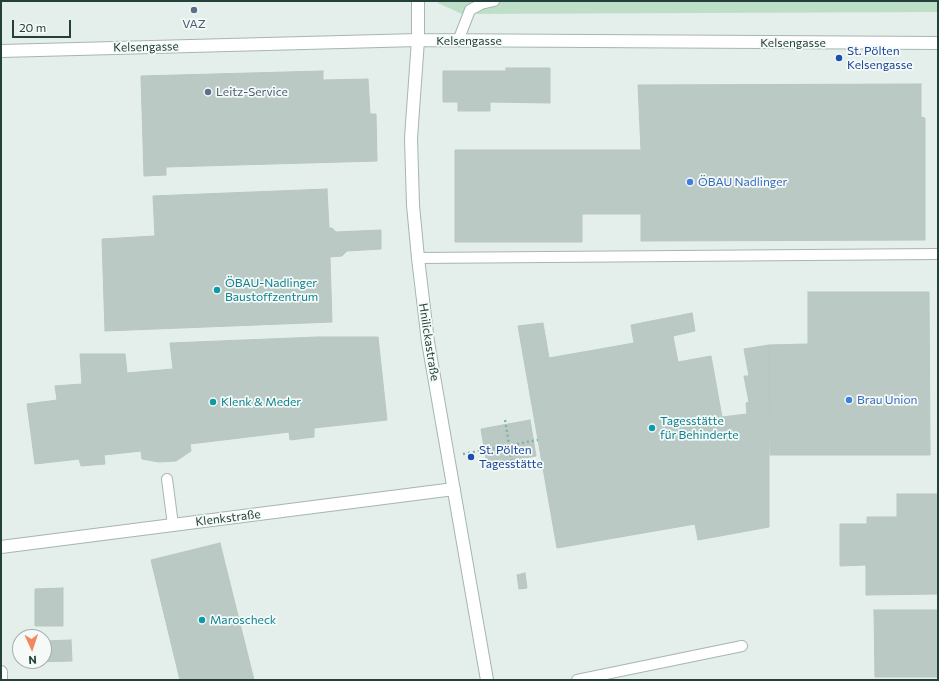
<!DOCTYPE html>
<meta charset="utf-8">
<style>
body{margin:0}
#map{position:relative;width:939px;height:681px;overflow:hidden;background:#e4eeea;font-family:Commissioner,sans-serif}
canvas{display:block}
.frame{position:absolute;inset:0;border:2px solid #23403a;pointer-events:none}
.north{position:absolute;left:12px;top:629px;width:40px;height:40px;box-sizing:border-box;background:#f5faf8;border:1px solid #a1b0ac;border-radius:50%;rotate:177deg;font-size:11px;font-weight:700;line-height:16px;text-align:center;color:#23403a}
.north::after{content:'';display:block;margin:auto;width:14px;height:18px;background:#f4885d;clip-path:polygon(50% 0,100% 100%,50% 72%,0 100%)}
.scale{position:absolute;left:12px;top:20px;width:59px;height:18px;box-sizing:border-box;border:2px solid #23403a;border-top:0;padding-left:5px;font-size:12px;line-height:14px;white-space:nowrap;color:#23403a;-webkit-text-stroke:3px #f5faf8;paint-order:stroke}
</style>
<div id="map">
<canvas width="939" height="681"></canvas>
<div class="frame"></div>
<div class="north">N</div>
<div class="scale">20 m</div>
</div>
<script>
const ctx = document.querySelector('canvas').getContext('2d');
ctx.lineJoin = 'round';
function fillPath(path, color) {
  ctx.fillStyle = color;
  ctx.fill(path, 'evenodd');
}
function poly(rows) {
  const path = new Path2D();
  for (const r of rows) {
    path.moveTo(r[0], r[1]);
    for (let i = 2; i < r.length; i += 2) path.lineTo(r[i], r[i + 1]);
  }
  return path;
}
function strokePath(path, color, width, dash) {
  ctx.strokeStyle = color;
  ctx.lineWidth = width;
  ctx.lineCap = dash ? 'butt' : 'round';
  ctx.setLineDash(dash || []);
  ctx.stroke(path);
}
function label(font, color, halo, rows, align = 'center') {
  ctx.font = font + ' Commissioner,sans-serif';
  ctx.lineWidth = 3.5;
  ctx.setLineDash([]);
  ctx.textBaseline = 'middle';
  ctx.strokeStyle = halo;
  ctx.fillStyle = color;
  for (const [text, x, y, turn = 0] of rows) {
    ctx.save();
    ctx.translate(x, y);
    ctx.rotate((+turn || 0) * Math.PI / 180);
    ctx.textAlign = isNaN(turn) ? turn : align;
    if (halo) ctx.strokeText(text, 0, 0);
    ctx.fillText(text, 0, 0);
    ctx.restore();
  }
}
fillPath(poly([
 [438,1,938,1,938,12,462,14,438,3]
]), '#bddfc8');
const building = poly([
 [506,68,550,68,550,103,490,102,490,111,458,111,458,102,443,102,443,71,506,71,506,68],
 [323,71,323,80,368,79,370,114,376,114,377,161,166,167,166,175,144,176,141,76,323,71],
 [921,84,921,117,925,118,925,240,641,241,641,214,582,214,582,242,455,242,455,150,641,150,638,85,921,84],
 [327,189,329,228,332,228,336,232,381,230,381,249,347,251,342,256,330,257,332,322,105,331,102,239,155,236,153,196,327,189],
 [808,292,929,292,930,455,770,455,769,345,808,344,808,292],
 [692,313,695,331,673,336,678,362,711,356,722,417,747,414,746,403,749,402,744,376,749,376,744,349,769,345,769,527,698,540,695,524,557,548,518,326,543,323,549,358,634,343,631,325,692,313],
 [318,337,378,337,387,420,314,428,314,437,290,440,289,432,190,444,191,451,176,461,159,462,142,459,141,451,104,455,105,464,81,466,79,459,35,464,27,404,57,400,55,386,82,384,80,354,125,354,127,373,173,369,170,343,318,337],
 [530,420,536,456,487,465,481,429,530,420],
 [897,494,938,494,938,594,866,595,866,565,840,566,840,524,867,524,867,517,897,517,897,494],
 [220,543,254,680,180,680,151,560,220,543],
 [525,573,527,588,519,589,517,575,525,573],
 [63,588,63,626,35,626,35,589,63,588],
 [874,610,938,610,938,677,875,677,874,610],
 [71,640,72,661,33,662,44,661,44,641,71,640]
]);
fillPath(building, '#bac9c3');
strokePath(building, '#b7c8c1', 1);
const lane = poly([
 [458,41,470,10,481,4,494,1],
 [418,258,938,254],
 [167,479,173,525],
 [577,680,742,646]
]);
const street = poly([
 [418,1,418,40,411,138,413,205,418,258,428,342,487,680],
 [1,51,418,40,938,43],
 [1,547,454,489],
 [1,672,1,680]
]);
strokePath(lane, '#a6b6b2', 12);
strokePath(street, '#a6b6b2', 14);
strokePath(poly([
 [505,420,513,469],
 [463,454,538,440]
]), '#84b2a6', 2.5, [2, 3]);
strokePath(lane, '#fff', 10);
strokePath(street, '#fff', 12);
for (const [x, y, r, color] of [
 [194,10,4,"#5c6f8a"],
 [839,58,4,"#1a4fb4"],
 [208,92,4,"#5c6f8a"],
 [690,182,4,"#3f7fe0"],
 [217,290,4,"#0f9aa8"],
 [849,400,4,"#3f7fe0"],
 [213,402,4,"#0f9aa8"],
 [652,428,4,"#0f9aa8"],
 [471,457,4,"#1a4fb4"],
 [202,620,4,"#0f9aa8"]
]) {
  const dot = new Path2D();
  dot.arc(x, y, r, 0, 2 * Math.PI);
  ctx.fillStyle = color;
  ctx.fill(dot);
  strokePath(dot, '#f5faf8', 1.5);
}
label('12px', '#4e5e75', '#f5faf8', [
 ["VAZ",194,24],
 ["Leitz-Service",216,92,"left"]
]);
label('12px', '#23403a', '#f5faf8', [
 ["Kelsengasse",469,41],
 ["Kelsengasse",793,43],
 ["Kelsengasse",146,47,-1],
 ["Hnilickastraße",429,342,81],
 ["Klenkstraße",228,518,-7]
]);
label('12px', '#164399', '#f5faf8', [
 ["St. Pölten",847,51],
 ["Kelsengasse",847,65],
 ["St. Pölten",479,450],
 ["Tagesstätte",479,464]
], 'left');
label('12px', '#366cbe', '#f5faf8', [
 ["ÖBAU Nadlinger",698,182],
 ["Brau Union",857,400]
], 'left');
label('12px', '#0d838f', '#f5faf8', [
 ["ÖBAU-Nadlinger",225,283],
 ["Baustoffzentrum",225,297],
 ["Klenk & Meder",221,402],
 ["Tagesstätte",660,421],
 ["für Behinderte",660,435],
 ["Maroscheck",210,620]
], 'left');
</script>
